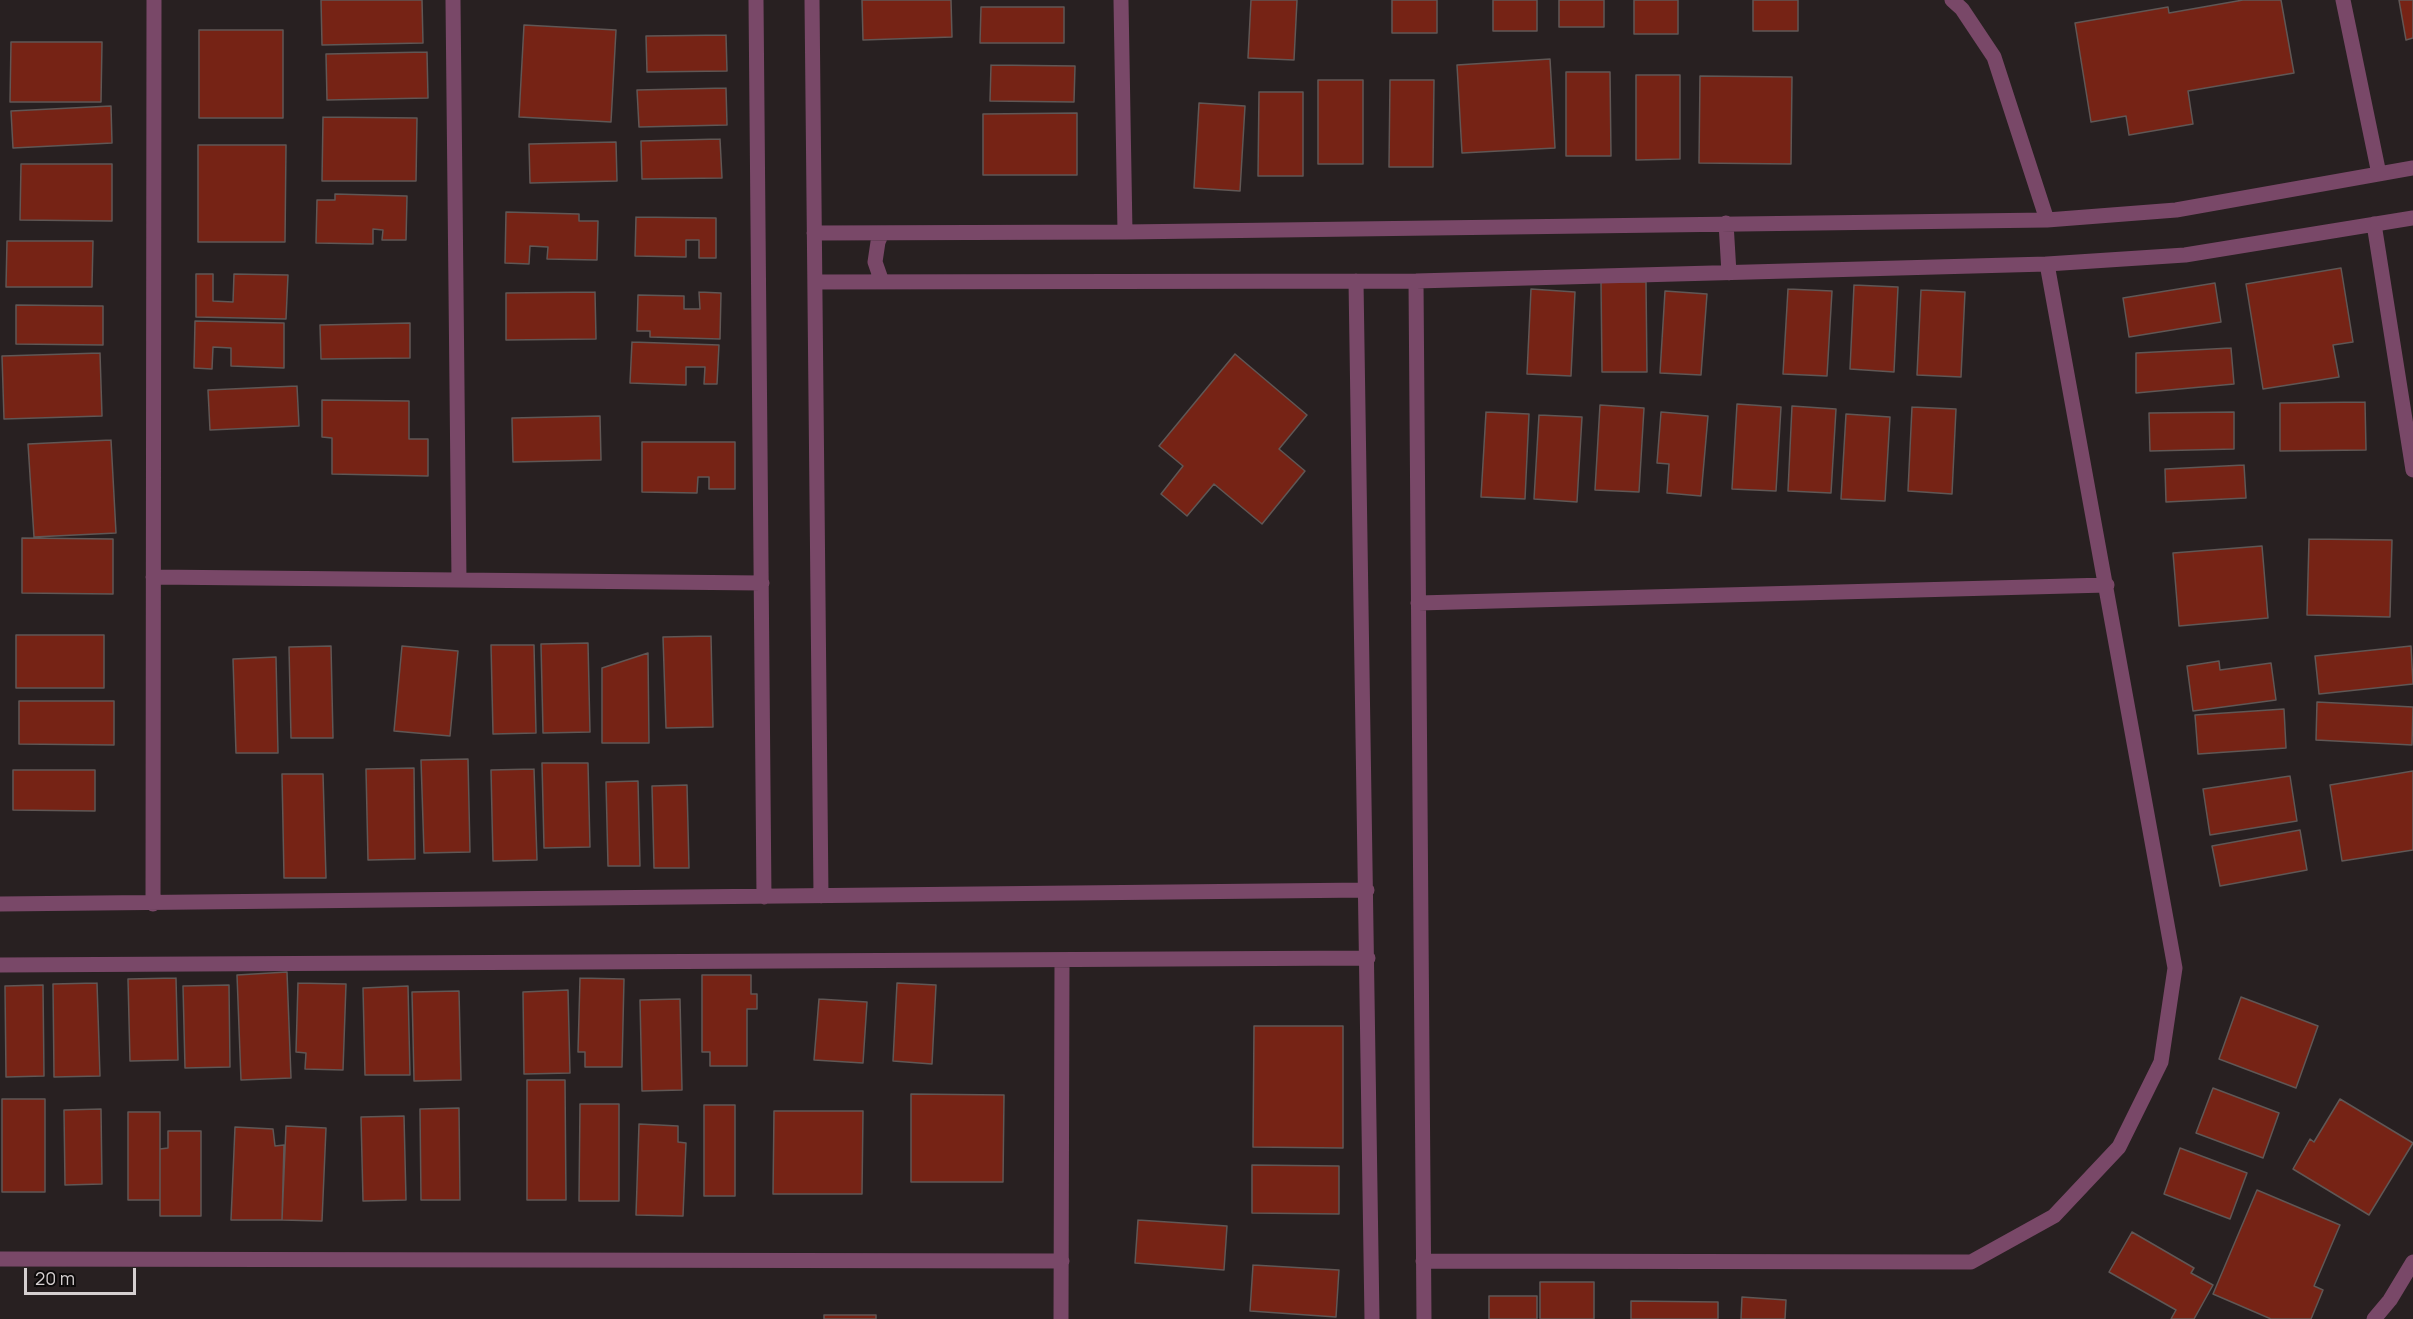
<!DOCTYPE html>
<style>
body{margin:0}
#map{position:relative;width:2413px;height:1319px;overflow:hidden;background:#282021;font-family:Manrope,sans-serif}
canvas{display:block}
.scale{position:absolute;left:24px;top:1268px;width:112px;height:27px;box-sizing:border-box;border:3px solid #d5cfd0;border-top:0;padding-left:8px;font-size:18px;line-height:21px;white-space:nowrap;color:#d5cfd0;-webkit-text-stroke:4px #0e0b0b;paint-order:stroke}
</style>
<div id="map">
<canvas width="2413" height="1319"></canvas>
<div class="scale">20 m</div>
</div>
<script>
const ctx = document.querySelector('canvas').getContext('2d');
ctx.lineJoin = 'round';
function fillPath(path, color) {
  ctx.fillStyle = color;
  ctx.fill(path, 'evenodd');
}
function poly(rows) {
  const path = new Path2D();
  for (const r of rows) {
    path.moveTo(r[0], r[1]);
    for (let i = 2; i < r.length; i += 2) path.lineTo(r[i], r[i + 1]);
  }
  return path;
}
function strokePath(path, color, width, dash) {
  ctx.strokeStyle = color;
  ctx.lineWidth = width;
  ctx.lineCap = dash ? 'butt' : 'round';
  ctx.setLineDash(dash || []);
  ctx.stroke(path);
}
const building = poly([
 [321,0,422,0,423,43,322,45,321,0],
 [862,0,951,0,952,37,863,40,862,0],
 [1251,0,1297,0,1294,60,1248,58,1251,0],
 [1392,0,1437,0,1437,33,1392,33,1392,0],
 [1493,0,1537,0,1537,31,1493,31,1493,0],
 [1559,0,1604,0,1604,27,1559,27,1559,0],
 [1634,0,1678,0,1678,34,1634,34,1634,0],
 [1753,0,1798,0,1798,31,1753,31,1753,0],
 [2243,0,2281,0,2294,73,2188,91,2193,124,2129,135,2126,116,2091,122,2075,23,2168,7,2169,13,2243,0],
 [2399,0,2413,0,2413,38,2406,40,2399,0],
 [981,7,1064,7,1064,43,980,43,981,7],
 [524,25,616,30,611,122,519,117,524,25],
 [199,30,283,30,283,118,199,118,199,30],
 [726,35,727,71,647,72,646,36,726,35],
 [11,42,102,42,101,102,10,102,11,42],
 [427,52,428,98,327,100,326,54,427,52],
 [1550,59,1555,148,1462,153,1457,65,1550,59],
 [991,65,1075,66,1074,102,990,101,991,65],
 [1566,72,1610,72,1611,156,1566,156,1566,72],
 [1636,75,1680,75,1680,159,1636,160,1636,75],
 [1700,76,1792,77,1791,164,1699,163,1700,76],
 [1318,80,1363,80,1363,164,1318,164,1318,80],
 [1390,80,1434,80,1433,167,1389,167,1390,80],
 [726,88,727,125,639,127,637,90,726,88],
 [1259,92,1303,92,1303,176,1258,176,1259,92],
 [1199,103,1245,106,1240,191,1194,188,1199,103],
 [111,106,112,143,13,148,11,111,111,106],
 [1077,113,1077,175,983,175,983,114,1077,113],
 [323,117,417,118,416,181,322,181,323,117],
 [720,139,722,178,642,179,641,141,720,139],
 [616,142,617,181,530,183,529,144,616,142],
 [198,145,286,145,285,242,198,242,198,145],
 [21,164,112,164,112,221,20,220,21,164],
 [335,194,407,196,406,240,382,240,383,230,373,229,373,244,316,243,317,200,335,200,335,194],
 [506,212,579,214,579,221,598,221,597,260,547,259,548,247,530,246,529,264,505,263,506,212],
 [636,217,716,218,716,258,699,258,699,240,686,240,686,257,635,256,636,217],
 [7,241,93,241,92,287,6,287,7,241],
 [2341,268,2353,342,2333,345,2339,377,2263,389,2246,284,2341,268],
 [196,274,213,274,213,301,233,302,234,274,288,275,286,319,196,317,196,274],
 [1601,282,1646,282,1647,372,1602,372,1601,282],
 [2215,283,2221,322,2129,337,2123,298,2215,283],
 [1854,285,1898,287,1894,372,1850,369,1854,285],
 [1531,289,1575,292,1571,376,1527,374,1531,289],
 [1788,289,1832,291,1827,376,1783,374,1788,289],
 [1921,290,1965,292,1961,377,1917,375,1921,290],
 [1665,291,1707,294,1701,375,1660,373,1665,291],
 [595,292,596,339,506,340,506,293,595,292],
 [699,292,721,293,720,339,650,337,650,331,637,331,638,295,684,296,684,309,700,309,699,292],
 [16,305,103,306,103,345,16,344,16,305],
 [195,321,284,323,284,368,231,366,231,348,213,347,212,369,194,368,195,321],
 [410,323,410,358,321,359,320,325,410,323],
 [632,342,719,345,717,384,704,384,705,367,686,367,686,385,630,383,632,342],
 [2231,348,2234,384,2136,393,2136,353,2231,348],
 [100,353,102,416,4,419,2,356,100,353],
 [1235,354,1307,415,1279,449,1305,471,1262,524,1214,484,1187,516,1161,494,1183,466,1159,446,1235,354],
 [297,386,299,426,210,430,208,390,297,386],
 [322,400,409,401,409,439,428,439,428,476,332,474,332,438,322,437,322,400],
 [2365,402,2366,450,2280,451,2280,403,2365,402],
 [1737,404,1781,407,1776,491,1732,489,1737,404],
 [1600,405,1644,408,1639,492,1595,490,1600,405],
 [1792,406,1836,409,1831,493,1788,491,1792,406],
 [1912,407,1956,409,1952,494,1908,491,1912,407],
 [1486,412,1529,414,1525,499,1481,497,1486,412],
 [1661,412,1708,416,1701,496,1667,493,1669,464,1657,463,1661,412],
 [2234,412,2234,449,2150,451,2149,413,2234,412],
 [1846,414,1890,417,1885,501,1841,499,1846,414],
 [1539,415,1582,417,1577,502,1534,499,1539,415],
 [600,416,601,460,513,462,512,418,600,416],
 [111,440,116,533,34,537,28,444,111,440],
 [642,442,735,442,735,489,709,489,709,477,698,477,697,493,642,492,642,442],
 [2244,465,2246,498,2166,502,2165,469,2244,465],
 [22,538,113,539,113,594,22,593,22,538],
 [2309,539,2392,540,2390,617,2307,615,2309,539],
 [2262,546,2268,618,2179,626,2173,553,2262,546],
 [16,635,104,635,104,688,16,688,16,635],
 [711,636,713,727,666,728,663,637,711,636],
 [588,643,590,732,543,733,541,644,588,643],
 [491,645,534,645,536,733,493,734,491,645],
 [331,646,333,738,291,738,289,647,331,646],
 [402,646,458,651,450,736,394,731,402,646],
 [2411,646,2413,684,2319,694,2315,656,2411,646],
 [648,653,649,743,602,743,602,668,648,653],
 [276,657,278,753,236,753,233,659,276,657],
 [2219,661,2220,670,2271,663,2276,700,2193,711,2187,666,2219,661],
 [19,701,114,701,114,745,19,744,19,701],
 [2317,702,2413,707,2412,745,2316,740,2317,702],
 [2284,709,2286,748,2198,754,2195,715,2284,709],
 [468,759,470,852,424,853,421,760,468,759],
 [542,763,588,763,590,847,544,848,542,763],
 [414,768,415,859,368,860,366,769,414,768],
 [534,769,537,860,493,861,491,770,534,769],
 [13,770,95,770,95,811,13,810,13,770],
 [2413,771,2413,850,2342,861,2330,785,2413,771],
 [282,774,323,774,326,878,284,878,282,774],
 [2290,776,2297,821,2210,835,2203,789,2290,776],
 [638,781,640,866,608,866,606,782,638,781],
 [687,785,689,868,654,868,652,786,687,785],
 [2300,830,2307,870,2220,886,2212,846,2300,830],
 [287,972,291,1078,241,1080,237,975,287,972],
 [702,975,751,975,751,994,757,994,757,1009,747,1009,747,1066,710,1066,710,1052,702,1052,702,975],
 [176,978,178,1060,130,1061,128,979,176,978],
 [580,978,624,979,622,1067,585,1067,585,1052,578,1052,580,978],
 [97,983,100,1076,54,1077,53,984,97,983],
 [298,983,346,984,343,1070,305,1069,306,1053,296,1052,298,983],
 [897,983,936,985,932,1064,893,1061,897,983],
 [43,985,44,1076,6,1077,5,986,43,985],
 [229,985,230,1067,185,1068,183,986,229,985],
 [408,986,410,1075,365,1075,363,988,408,986],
 [568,990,570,1073,524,1074,523,992,568,990],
 [459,991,461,1080,414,1081,412,992,459,991],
 [2241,997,2318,1026,2296,1088,2219,1059,2241,997],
 [680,999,682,1090,642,1091,640,1000,680,999],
 [819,999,867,1002,863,1063,814,1060,819,999],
 [1254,1026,1343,1026,1343,1148,1253,1147,1254,1026],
 [527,1080,565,1080,566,1200,527,1200,527,1080],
 [2213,1088,2279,1113,2263,1158,2196,1133,2213,1088],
 [911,1094,1004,1095,1003,1182,911,1182,911,1094],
 [2,1099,45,1099,45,1192,2,1192,2,1099],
 [2340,1099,2413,1143,2369,1215,2293,1169,2310,1139,2314,1142,2340,1099],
 [580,1104,619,1104,619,1201,579,1201,580,1104],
 [704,1105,735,1105,735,1196,704,1196,704,1105],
 [459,1108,460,1200,421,1200,420,1109,459,1108],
 [101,1109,102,1184,65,1185,64,1110,101,1109],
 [774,1111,863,1111,862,1194,773,1194,774,1111],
 [128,1112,160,1112,160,1200,128,1200,128,1112],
 [404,1116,406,1200,363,1201,361,1117,404,1116],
 [639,1124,678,1126,678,1142,686,1143,683,1216,636,1215,639,1124],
 [286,1126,326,1128,322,1221,282,1220,286,1126],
 [235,1127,273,1129,275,1146,284,1145,282,1220,231,1220,235,1127],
 [168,1131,201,1131,201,1216,160,1216,160,1149,168,1148,168,1131],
 [2180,1148,2247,1173,2230,1219,2164,1194,2180,1148],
 [1252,1165,1339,1166,1339,1214,1252,1213,1252,1165],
 [2257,1190,2340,1225,2314,1286,2323,1290,2311,1319,2271,1319,2213,1294,2257,1190],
 [1138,1220,1227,1226,1224,1270,1135,1263,1138,1220],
 [2132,1232,2194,1268,2191,1273,2213,1285,2194,1319,2171,1319,2176,1310,2109,1272,2132,1232],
 [1253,1265,1339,1270,1336,1317,1250,1311,1253,1265],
 [1540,1282,1594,1282,1594,1319,1540,1319,1540,1282],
 [1489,1296,1537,1296,1537,1319,1489,1319,1489,1296],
 [1742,1297,1786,1300,1785,1319,1741,1319,1742,1297],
 [1631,1301,1718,1302,1718,1319,1631,1319,1631,1301],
 [824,1315,876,1315,876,1319,824,1319,824,1315]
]);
fillPath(building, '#762315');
strokePath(building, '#605755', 1.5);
strokePath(poly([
 [453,0,459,580],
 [756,0,764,897],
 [812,0,821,896],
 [1121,0,1125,232],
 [1952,0,1962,9,1994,57,2047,220],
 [2343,0,2379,174],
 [1726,223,1729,273],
 [2374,224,2413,470],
 [814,233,1125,232,2047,220,2176,210,2413,168],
 [1356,281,1372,1319],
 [1416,281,1424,1319],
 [815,282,1416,281,2047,264,2185,255,2413,218],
 [882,282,875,262,878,242,882,233],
 [153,577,762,583],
 [1418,603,2107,585],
 [0,904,1367,890],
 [153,904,154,0],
 [0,965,1368,958],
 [0,1259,1062,1261],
 [1423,1261,1971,1262,2054,1216,2119,1147,2161,1062,2175,968,2047,264],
 [1061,1319,1062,960],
 [2374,1319,2390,1300,2413,1262]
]), '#794868', 15);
</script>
